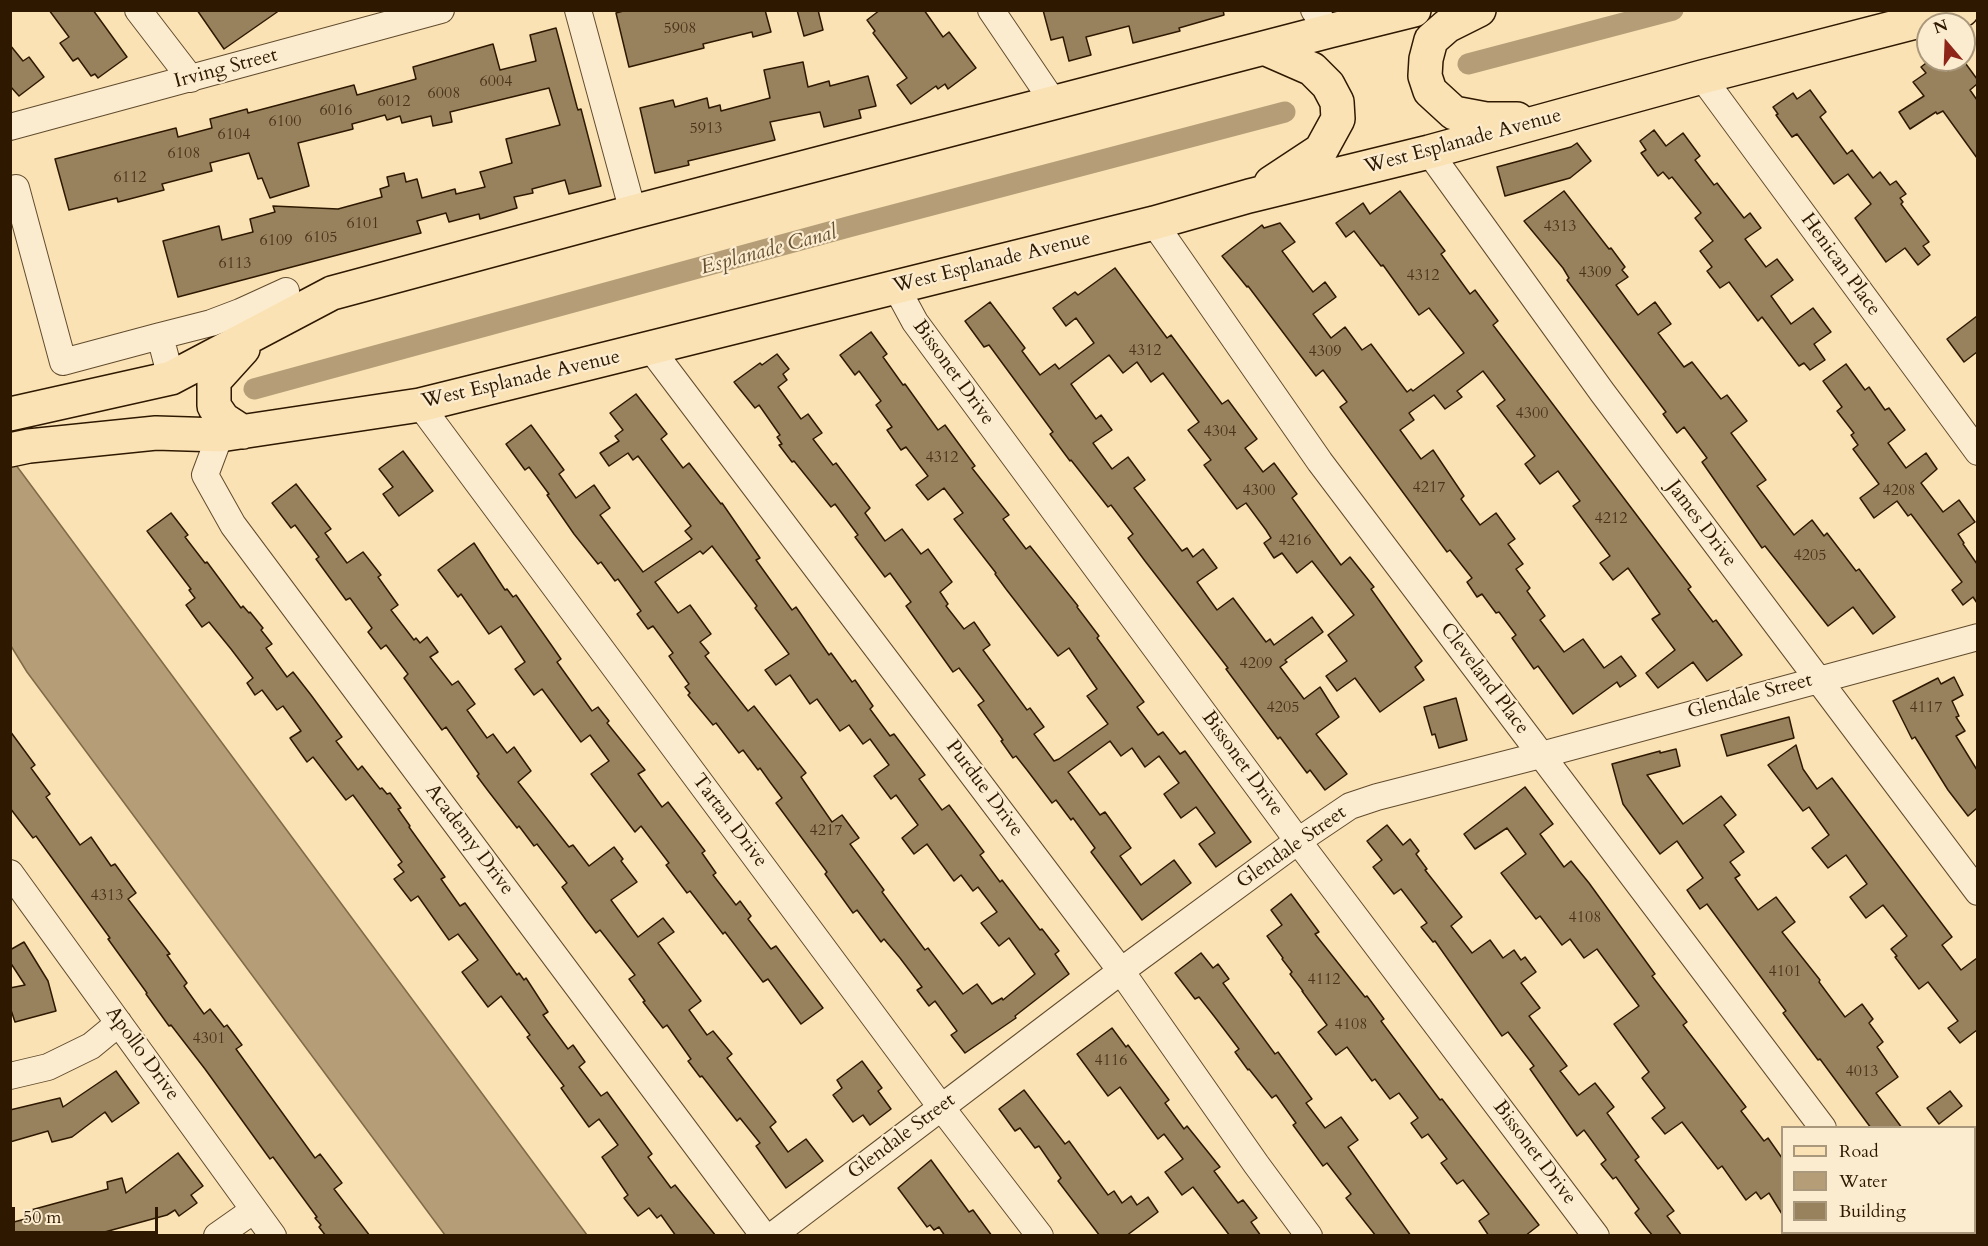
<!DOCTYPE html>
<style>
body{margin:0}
#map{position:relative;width:1988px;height:1246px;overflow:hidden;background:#fae2b5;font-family:Cardo,serif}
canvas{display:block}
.frame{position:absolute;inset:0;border:12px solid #2e1900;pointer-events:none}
.legend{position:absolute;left:1781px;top:1126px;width:195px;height:108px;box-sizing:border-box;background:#fceccf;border:2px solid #aa987c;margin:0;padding:8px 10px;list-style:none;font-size:18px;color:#2e1900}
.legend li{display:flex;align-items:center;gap:12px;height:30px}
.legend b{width:30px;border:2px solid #aa987c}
.north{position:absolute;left:1916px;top:12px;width:60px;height:60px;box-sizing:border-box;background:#fceccf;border:2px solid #aa987c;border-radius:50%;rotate:341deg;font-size:16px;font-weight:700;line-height:24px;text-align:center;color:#2e1900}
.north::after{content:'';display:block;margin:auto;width:21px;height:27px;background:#8f2418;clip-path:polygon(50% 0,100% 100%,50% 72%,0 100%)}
.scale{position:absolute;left:12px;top:1207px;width:146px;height:27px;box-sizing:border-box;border:3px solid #2e1900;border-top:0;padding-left:8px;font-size:18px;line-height:21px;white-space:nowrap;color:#2e1900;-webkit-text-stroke:4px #fceccf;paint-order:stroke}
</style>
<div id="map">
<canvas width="1988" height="1246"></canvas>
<div class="frame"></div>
<ul class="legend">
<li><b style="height:8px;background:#fae2b5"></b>Road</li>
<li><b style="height:16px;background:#b59e77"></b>Water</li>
<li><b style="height:16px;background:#98825e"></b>Building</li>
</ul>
<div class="north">N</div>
<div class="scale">50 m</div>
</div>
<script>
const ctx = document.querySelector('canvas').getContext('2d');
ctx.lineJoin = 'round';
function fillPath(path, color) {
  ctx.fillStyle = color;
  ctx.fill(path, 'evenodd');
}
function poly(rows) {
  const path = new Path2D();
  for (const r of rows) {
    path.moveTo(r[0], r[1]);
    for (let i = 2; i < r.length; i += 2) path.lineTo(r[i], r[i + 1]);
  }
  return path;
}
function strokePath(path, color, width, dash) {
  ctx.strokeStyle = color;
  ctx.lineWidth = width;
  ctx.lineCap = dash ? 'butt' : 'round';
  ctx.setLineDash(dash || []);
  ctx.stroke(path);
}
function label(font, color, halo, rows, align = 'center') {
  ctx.font = font + ' Cardo,serif';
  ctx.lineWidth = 4.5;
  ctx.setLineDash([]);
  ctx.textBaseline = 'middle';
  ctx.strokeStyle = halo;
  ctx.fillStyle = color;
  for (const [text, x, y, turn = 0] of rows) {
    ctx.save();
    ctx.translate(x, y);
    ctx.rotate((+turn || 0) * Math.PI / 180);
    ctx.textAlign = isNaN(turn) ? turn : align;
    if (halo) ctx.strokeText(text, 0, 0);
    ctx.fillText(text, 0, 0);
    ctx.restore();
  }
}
const water = poly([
 [10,457,587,1235,445,1235,27,672,11,646,10,457]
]);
fillPath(water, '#b59e77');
strokePath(water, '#7f6947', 1.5);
strokePath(poly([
 [1468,64,1673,10],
 [254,389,848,227,1285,112]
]), '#b59e77', 21);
const building = poly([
 [49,10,93,10,127,57,98,78,95,74,91,76,78,58,73,61,60,43,69,37,49,10],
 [197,10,280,10,224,49,197,10],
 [627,10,765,10,771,32,753,37,752,32,703,44,704,48,629,67,616,13,627,10],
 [797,10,818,10,823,30,804,36,797,10],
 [880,10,924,10,943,37,949,32,976,68,948,89,945,84,938,89,936,86,911,104,897,85,907,78,873,33,875,31,867,20,880,10],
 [1043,10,1223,10,1224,15,1179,28,1180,31,1133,43,1129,26,1086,37,1091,55,1069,61,1063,37,1051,40,1043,10],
 [556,28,577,107,578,110,581,109,601,186,569,194,565,180,532,189,533,193,514,197,517,208,480,219,479,214,449,222,446,213,417,221,421,233,178,297,163,241,219,226,222,240,253,232,250,219,275,212,273,206,338,209,382,197,380,189,389,186,387,177,404,173,406,182,417,179,422,198,455,189,456,194,485,187,480,172,512,163,506,139,560,125,549,88,450,112,452,122,433,126,431,116,402,123,400,116,387,120,385,115,352,124,353,129,298,143,309,186,270,198,262,178,258,179,249,153,210,163,212,171,162,184,164,190,118,202,117,198,69,210,55,159,176,128,178,137,212,128,210,119,247,109,248,113,354,85,357,95,416,79,413,67,493,44,500,70,536,61,530,35,556,28],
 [10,45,23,61,29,57,44,77,19,96,10,86,10,45],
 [1930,60,1939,60,1948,71,1963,60,1977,79,1977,84,1970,90,1977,100,1977,158,1943,111,1937,114,1936,112,1910,129,1899,112,1924,96,1913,82,1926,73,1921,67,1930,60],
 [803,62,808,87,829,81,830,86,868,76,876,106,859,110,861,118,824,127,820,112,770,122,775,140,688,161,689,165,655,173,640,108,673,100,675,107,707,98,709,108,720,105,721,111,770,98,764,70,803,62],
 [1810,90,1826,112,1820,117,1847,154,1852,150,1873,178,1880,172,1890,185,1896,181,1906,194,1900,198,1903,202,1901,204,1929,242,1923,246,1930,255,1918,265,1905,248,1886,262,1855,218,1871,204,1848,174,1834,184,1797,134,1792,137,1776,115,1778,114,1773,107,1793,93,1797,99,1810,90],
 [1654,130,1666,146,1683,133,1700,156,1695,160,1714,185,1717,183,1744,218,1750,213,1761,228,1745,239,1766,267,1777,259,1793,280,1771,296,1791,324,1813,308,1831,332,1814,344,1825,360,1810,370,1804,363,1799,366,1762,317,1758,321,1729,282,1720,288,1707,271,1712,267,1700,251,1713,241,1695,218,1701,213,1672,177,1669,179,1663,172,1658,176,1641,153,1646,150,1640,141,1654,130],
 [1577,143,1591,161,1570,178,1505,196,1497,167,1571,147,1577,143],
 [1400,191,1445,251,1441,254,1470,294,1475,290,1498,321,1493,325,1691,587,1688,589,1713,622,1716,620,1742,655,1707,681,1693,662,1658,688,1646,673,1675,650,1652,619,1660,614,1628,568,1613,580,1600,563,1610,556,1573,506,1580,501,1558,471,1540,484,1525,464,1535,456,1497,406,1505,400,1483,371,1457,391,1462,397,1445,409,1434,395,1409,413,1414,420,1400,430,1421,459,1433,450,1464,496,1461,499,1480,525,1496,513,1515,539,1508,544,1523,564,1516,569,1530,588,1527,591,1545,616,1540,620,1564,652,1583,639,1604,668,1621,656,1636,676,1620,687,1617,682,1573,714,1538,666,1534,669,1512,638,1516,635,1499,612,1496,613,1482,594,1477,597,1467,582,1472,578,1450,550,1447,552,1340,407,1347,402,1323,370,1316,376,1248,286,1247,287,1222,256,1262,225,1264,228,1280,223,1295,242,1282,251,1313,292,1325,282,1336,297,1313,314,1331,338,1345,327,1362,350,1371,344,1407,392,1411,389,1413,391,1464,353,1429,308,1419,315,1383,265,1381,266,1354,231,1346,237,1336,223,1363,203,1370,214,1400,191],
 [1564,191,1609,249,1611,248,1625,267,1622,270,1628,277,1616,285,1638,315,1655,302,1671,324,1658,333,1684,367,1692,362,1721,399,1727,395,1747,421,1731,433,1766,480,1757,486,1794,535,1812,520,1824,536,1827,533,1856,571,1859,569,1895,617,1873,634,1853,607,1828,626,1765,546,1762,548,1702,462,1707,458,1684,427,1677,433,1663,414,1666,412,1567,280,1569,278,1563,268,1524,221,1564,191],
 [1115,268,1167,338,1171,335,1222,404,1228,400,1257,439,1245,448,1263,472,1274,463,1297,494,1292,498,1341,565,1350,557,1374,587,1371,589,1422,661,1415,667,1424,680,1380,712,1355,678,1337,691,1326,676,1347,661,1328,635,1354,615,1312,561,1297,573,1282,553,1274,558,1264,543,1271,538,1266,530,1246,503,1237,509,1204,465,1211,460,1188,430,1199,422,1163,373,1151,382,1137,362,1123,373,1109,355,1071,384,1096,419,1101,415,1112,430,1093,443,1112,469,1128,457,1145,480,1134,488,1182,551,1187,548,1193,557,1203,549,1217,568,1197,582,1217,610,1233,598,1266,642,1270,639,1274,645,1312,617,1323,632,1285,660,1287,662,1280,667,1304,699,1320,687,1339,717,1316,734,1347,774,1325,790,1310,770,1307,773,1280,737,1278,739,1226,669,1228,668,1145,561,1128,538,1133,534,1111,505,1108,507,1071,460,1070,461,1050,434,1053,432,989,345,984,347,965,321,990,302,1025,348,1022,351,1040,375,1055,364,1059,369,1094,343,1076,318,1066,326,1053,308,1075,292,1078,295,1115,268],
 [1977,316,1977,352,1964,362,1947,339,1977,316],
 [871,332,887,354,883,357,903,385,905,384,938,430,945,425,975,466,972,468,1009,515,1003,519,1026,549,1030,546,1078,606,1077,607,1099,636,1097,638,1144,702,1137,707,1158,735,1163,732,1180,754,1185,751,1251,842,1216,867,1199,844,1215,833,1196,807,1181,818,1164,794,1179,783,1159,756,1145,767,1132,748,1121,756,1110,741,1068,772,1100,815,1105,812,1131,848,1120,856,1141,885,1174,860,1191,883,1142,920,1091,852,1095,848,1073,818,1071,820,1056,800,1052,803,1027,770,1016,756,1013,758,1001,741,1003,740,978,705,984,701,959,668,953,672,906,606,911,602,890,573,885,577,855,537,858,535,835,504,831,507,794,461,792,462,779,445,782,444,777,437,780,435,759,405,755,408,734,382,760,363,762,365,777,354,789,369,783,374,787,380,778,387,801,419,808,414,822,433,813,439,833,465,836,463,870,508,865,513,885,541,902,529,921,554,928,549,952,582,940,592,948,604,946,606,964,629,974,622,990,645,983,650,1027,710,1030,708,1044,727,1034,734,1054,761,1059,759,1108,724,1087,696,1097,689,1069,648,1058,656,1006,589,995,574,996,573,954,519,963,513,944,488,928,500,916,485,928,476,906,447,901,450,887,430,892,427,876,405,881,401,859,371,855,375,840,355,871,332],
 [1846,364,1865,390,1869,387,1885,410,1889,408,1905,430,1888,443,1906,468,1926,453,1937,469,1921,483,1943,512,1959,500,1975,522,1958,534,1964,543,1963,544,1977,564,1977,603,1973,597,1963,605,1952,590,1962,582,1911,514,1908,516,1897,501,1874,518,1860,498,1879,484,1853,449,1858,445,1851,435,1854,433,1837,411,1842,407,1823,381,1846,364],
 [636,394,667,434,661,439,683,468,689,463,721,504,722,503,760,558,756,560,792,610,796,607,829,655,831,653,852,682,855,680,873,706,870,709,890,736,894,734,925,775,919,779,942,810,949,805,984,852,980,855,1000,882,1002,880,1040,930,1042,929,1059,951,1055,954,1069,974,1015,1016,1016,1018,965,1053,951,1035,957,1031,935,1001,929,1006,917,990,922,987,900,958,884,939,881,942,857,910,853,913,825,874,827,872,776,803,782,798,770,782,760,768,758,770,743,750,739,753,716,723,713,725,688,695,690,693,685,687,689,684,669,656,673,653,653,626,648,629,637,614,641,611,618,579,615,581,601,562,598,564,574,534,547,495,549,494,529,467,525,470,506,444,531,425,564,470,559,474,576,498,594,485,610,508,600,515,643,572,692,539,685,531,691,526,638,456,633,460,628,453,609,466,600,453,619,441,615,436,623,430,610,413,636,394],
 [712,546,757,606,755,608,789,654,765,670,776,685,790,675,810,704,817,699,840,731,849,725,863,744,870,739,889,765,874,776,891,799,896,795,918,825,902,838,914,854,927,844,954,881,961,875,973,891,978,887,997,912,981,923,999,946,1009,938,1035,974,1003,1000,1002,998,992,1004,977,984,963,994,928,948,925,950,882,892,884,890,850,844,859,838,842,815,832,822,801,777,806,773,754,706,748,711,705,656,709,653,700,642,711,634,690,605,678,613,655,582,700,551,703,554,712,546],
 [403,451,433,491,399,516,383,494,393,487,379,469,403,451],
 [296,484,331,529,325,533,347,563,363,552,381,575,378,577,398,605,391,610,414,640,416,638,420,643,427,637,438,652,430,657,452,685,458,681,475,704,467,710,487,738,493,734,507,753,514,747,531,771,518,782,569,847,573,845,589,866,614,847,623,859,621,861,637,882,611,900,638,937,663,918,674,932,658,943,701,1001,689,1010,707,1035,713,1031,732,1054,727,1058,776,1122,770,1127,788,1152,806,1139,823,1161,786,1188,756,1146,760,1143,740,1118,737,1121,702,1076,700,1077,688,1061,691,1059,667,1025,663,1028,643,1002,645,1001,629,979,635,975,600,930,596,933,586,920,562,887,567,883,537,844,534,846,519,826,517,828,489,792,477,776,479,774,446,727,442,730,404,678,408,674,386,645,381,649,368,632,372,628,350,598,346,600,316,559,319,557,295,525,291,528,272,503,296,484],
 [171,513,188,535,185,537,205,563,207,562,241,608,243,606,249,613,250,612,263,628,261,630,272,644,266,648,287,677,293,672,311,695,342,737,336,741,358,770,362,766,380,789,382,788,387,794,390,793,401,808,398,809,410,826,409,827,445,877,441,879,460,906,465,903,517,975,519,973,524,980,526,978,548,1012,543,1015,568,1049,573,1045,585,1062,579,1067,601,1096,607,1092,652,1154,648,1157,671,1188,675,1185,716,1236,676,1236,661,1215,657,1218,649,1208,638,1216,624,1198,628,1195,602,1157,618,1145,599,1119,589,1127,561,1088,564,1086,527,1037,530,1035,501,996,488,1007,462,972,478,960,458,934,449,940,418,896,411,901,394,879,404,872,398,865,402,862,353,795,346,800,313,757,307,762,290,738,301,731,283,706,277,710,262,690,255,695,247,683,253,678,231,649,209,622,202,627,186,605,195,598,189,590,191,589,147,531,171,513],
 [474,543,505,590,507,589,513,597,516,595,552,646,561,659,557,662,592,711,598,707,609,721,607,723,645,770,638,774,662,807,668,802,705,851,702,853,716,873,713,875,736,905,740,901,751,916,748,919,771,949,776,946,823,1008,801,1024,768,979,763,982,725,932,723,934,690,891,687,893,666,865,669,863,641,826,635,832,591,774,609,761,590,735,581,742,542,689,534,695,515,669,525,662,501,626,489,634,461,594,458,597,438,570,474,543],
 [1954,677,1963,695,1952,701,1959,716,1956,717,1965,731,1956,736,1977,770,1977,808,1968,816,1948,790,1915,737,1912,739,1893,701,1938,678,1941,684,1954,677],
 [1456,698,1467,740,1439,748,1435,734,1432,735,1424,707,1456,698],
 [1789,717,1794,738,1727,756,1721,735,1789,717],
 [10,731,35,765,31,768,50,794,46,797,80,845,91,837,111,866,115,864,136,893,128,899,170,954,167,955,187,983,184,986,204,1014,210,1009,224,1027,227,1025,242,1045,236,1049,315,1158,320,1154,342,1183,334,1189,370,1236,326,1236,319,1227,321,1225,315,1218,317,1217,273,1157,270,1159,205,1069,171,1025,169,1026,146,994,147,993,108,939,110,938,68,880,36,836,33,838,10,808,10,731],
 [1796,745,1803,769,1817,789,1832,778,1930,908,1952,937,1942,945,1961,970,1977,958,1977,1030,1960,1043,1948,1028,1958,1021,1928,982,1919,989,1895,957,1897,956,1891,949,1907,936,1883,905,1866,918,1850,897,1867,884,1846,855,1828,868,1812,848,1829,835,1809,807,1803,811,1768,765,1796,745],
 [1676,749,1680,766,1647,775,1683,824,1721,796,1736,815,1724,825,1744,852,1730,862,1740,875,1735,878,1758,910,1776,897,1795,922,1782,932,1820,980,1819,982,1845,1017,1862,1004,1873,1019,1869,1023,1883,1042,1877,1047,1898,1077,1876,1093,1902,1128,1871,1128,1820,1059,1818,1060,1783,1013,1786,1011,1707,904,1700,909,1687,890,1703,878,1677,841,1660,854,1623,804,1612,764,1660,751,1660,753,1676,749],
 [1525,787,1553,824,1540,834,1564,867,1571,861,1589,883,1655,974,1652,976,1687,1022,1683,1025,1746,1107,1741,1111,1764,1141,1768,1138,1782,1158,1782,1214,1769,1193,1761,1199,1756,1192,1746,1200,1722,1166,1718,1169,1682,1122,1665,1134,1652,1118,1665,1108,1642,1078,1649,1072,1614,1024,1639,1006,1597,949,1584,958,1570,939,1562,945,1540,916,1536,919,1501,873,1526,854,1507,828,1475,849,1464,834,1525,787],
 [1387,825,1403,845,1410,839,1419,851,1416,854,1427,869,1425,870,1462,917,1451,926,1472,953,1490,940,1503,958,1514,950,1521,960,1525,957,1536,972,1521,983,1540,1008,1529,1016,1567,1066,1560,1071,1579,1095,1595,1083,1614,1107,1607,1113,1639,1157,1635,1160,1674,1211,1667,1216,1682,1236,1653,1236,1648,1230,1635,1213,1639,1209,1616,1177,1613,1179,1601,1164,1606,1160,1584,1130,1577,1136,1530,1069,1534,1066,1508,1032,1502,1036,1435,941,1433,942,1421,927,1427,923,1401,889,1394,894,1373,867,1382,860,1367,841,1387,825],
 [1291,894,1319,932,1315,934,1365,997,1367,996,1384,1019,1381,1021,1440,1100,1442,1099,1539,1225,1525,1236,1489,1236,1479,1221,1489,1214,1463,1180,1457,1184,1441,1163,1447,1159,1428,1134,1422,1138,1411,1123,1418,1118,1399,1093,1390,1099,1375,1079,1372,1081,1347,1047,1336,1055,1318,1032,1327,1025,1302,991,1303,991,1290,974,1292,972,1282,959,1283,958,1267,936,1282,925,1271,910,1291,894],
 [24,942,48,981,56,1011,15,1022,10,1007,10,988,25,985,10,962,10,950,24,942],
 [1201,953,1213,968,1218,964,1229,979,1223,983,1275,1054,1278,1052,1312,1099,1306,1103,1325,1128,1341,1117,1358,1140,1348,1147,1411,1236,1376,1236,1346,1198,1351,1194,1327,1163,1323,1166,1293,1125,1296,1123,1276,1095,1272,1098,1249,1069,1248,1070,1235,1052,1239,1049,1214,1016,1199,997,1195,999,1175,973,1201,953],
 [1112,1028,1126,1047,1128,1045,1169,1100,1165,1103,1184,1129,1187,1126,1220,1167,1214,1171,1238,1203,1243,1200,1257,1218,1251,1222,1261,1236,1230,1236,1193,1187,1182,1195,1165,1172,1183,1159,1164,1134,1158,1139,1120,1087,1108,1096,1077,1054,1112,1028],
 [862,1061,882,1088,878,1091,891,1109,870,1125,863,1115,853,1122,833,1095,842,1088,837,1080,862,1061],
 [116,1071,139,1103,112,1122,105,1112,72,1137,52,1142,48,1131,10,1142,10,1110,60,1098,63,1107,116,1071],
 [1024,1090,1065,1144,1069,1141,1108,1195,1114,1191,1122,1203,1131,1196,1137,1205,1148,1197,1158,1212,1126,1236,1100,1236,1058,1181,1061,1178,1039,1146,1035,1148,1020,1128,1015,1131,999,1109,1024,1090],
 [1950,1091,1962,1106,1939,1124,1927,1108,1950,1091],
 [178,1153,203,1186,191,1195,197,1203,179,1216,175,1210,167,1215,90,1236,10,1236,10,1223,33,1217,31,1210,108,1189,107,1182,122,1178,126,1193,178,1153],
 [931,1160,969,1212,973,1210,992,1236,945,1236,939,1227,934,1230,930,1225,927,1227,898,1188,931,1160]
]);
fillPath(building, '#98825e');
strokePath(building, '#2e1900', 1.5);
const minor = poly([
 [138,10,191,79],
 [578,10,633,212],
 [991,10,1054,103],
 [1314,10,1329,31],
 [1702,77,1978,452],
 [10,127,441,10],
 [1429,152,1602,392,1978,892],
 [10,189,16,188,63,362,160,336,171,378],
 [1154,223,1320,462,1823,1128],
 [896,287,915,322,1298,841,1596,1236],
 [160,336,211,323,240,312,286,291],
 [651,349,1121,971,1256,1164,1309,1236],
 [420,405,941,1107,1040,1236],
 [220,435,205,475,233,525,764,1236],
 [10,873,273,1236],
 [10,1076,48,1067,91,1046,119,1023],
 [1902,1232,1905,1236],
 [217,1236,254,1210],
 [772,1236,1121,971,1298,841,1350,806,1377,797,1541,755,1978,637]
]);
const major = poly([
 [1479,10,1447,26,1431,40,1426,59,1425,76,1430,91,1454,113,1486,119,1517,119],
 [1264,48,1312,69,1328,85,1337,102,1338,119,1321,150,1271,183],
 [243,349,214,381,214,406,223,419,243,432],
 [10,414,171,378,332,293,633,212,1329,31,1414,10],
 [10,450,29,446,156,433,220,435,420,405,1154,223,1249,196,1429,152,1702,77,1962,10]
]);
strokePath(minor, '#614b2d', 28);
strokePath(major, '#2e1900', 36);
strokePath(minor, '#fceccf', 26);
strokePath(major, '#fae2b5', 33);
label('16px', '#483318', null, [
 ["5908",680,29],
 ["6004",496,82],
 ["6008",444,94],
 ["6012",394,102],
 ["6016",336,111],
 ["6100",285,122],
 ["5913",706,129],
 ["6104",234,135],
 ["6108",184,154],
 ["6112",130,178],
 ["6101",363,224],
 ["4313",1560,227],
 ["6105",321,238],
 ["6109",276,241],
 ["6113",235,264],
 ["4309",1595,273],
 ["4312",1423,276],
 ["4312",1145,351],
 ["4309",1325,352],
 ["4300",1532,414],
 ["4304",1220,432],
 ["4312",942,458],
 ["4217",1429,488],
 ["4300",1259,491],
 ["4208",1899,491],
 ["4212",1611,519],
 ["4216",1295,541],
 ["4205",1810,556],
 ["4209",1256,664],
 ["4205",1283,708],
 ["4117",1926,708],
 ["4217",826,831],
 ["4313",107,896],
 ["4108",1585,918],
 ["4101",1785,972],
 ["4112",1324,980],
 ["4108",1351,1025],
 ["4301",209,1039],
 ["4116",1111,1061],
 ["4013",1862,1072]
]);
label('20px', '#2e1900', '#fceccf', [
 ["Irving Street",226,69,-15],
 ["West Esplanade Avenue",1463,142,-15],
 ["West Esplanade Avenue",992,263,-14],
 ["Henican Place",1840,265,54],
 ["Bissonet Drive",953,373,54],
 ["West Esplanade Avenue",521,380,-13],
 ["James Drive",1701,524,53],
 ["Cleveland Place",1484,679,53],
 ["Glendale Street",1750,697,-15],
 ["Bissonet Drive",1242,764,54],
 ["Purdue Drive",984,789,53],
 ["Tartan Drive",729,821,53],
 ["Academy Drive",469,840,53],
 ["Glendale Street",1292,848,-35],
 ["Apollo Drive",142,1054,54],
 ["Glendale Street",902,1137,-37],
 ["Bissonet Drive",1534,1153,53]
]);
label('italic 21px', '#644e30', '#fceccf', [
 ["Esplanade Canal",769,251,-15]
]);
</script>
